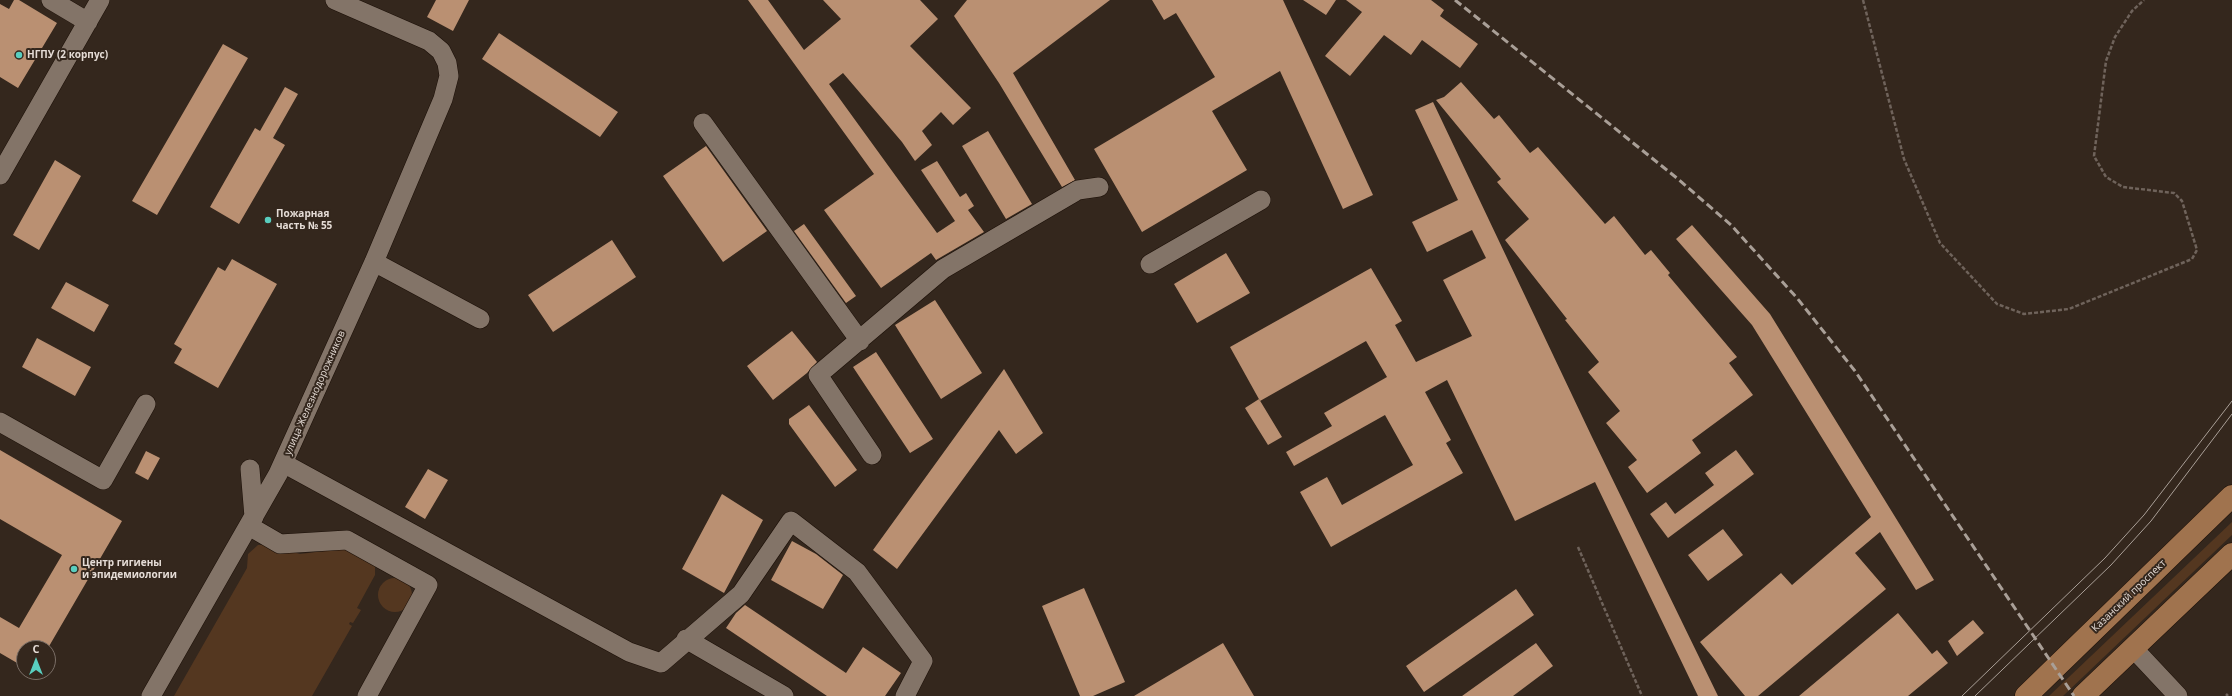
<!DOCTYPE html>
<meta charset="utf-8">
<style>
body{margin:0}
#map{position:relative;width:2232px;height:696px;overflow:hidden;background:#34271d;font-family:"Open Sans",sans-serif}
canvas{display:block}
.north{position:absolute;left:16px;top:640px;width:40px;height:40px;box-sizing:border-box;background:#34271d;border:1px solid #7b6f67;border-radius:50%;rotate:0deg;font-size:11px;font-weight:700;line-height:16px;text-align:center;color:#e5dcd6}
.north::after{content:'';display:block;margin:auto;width:14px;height:18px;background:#59cebf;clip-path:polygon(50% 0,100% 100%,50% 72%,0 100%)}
</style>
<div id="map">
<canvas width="2232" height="696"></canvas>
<div class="north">С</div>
</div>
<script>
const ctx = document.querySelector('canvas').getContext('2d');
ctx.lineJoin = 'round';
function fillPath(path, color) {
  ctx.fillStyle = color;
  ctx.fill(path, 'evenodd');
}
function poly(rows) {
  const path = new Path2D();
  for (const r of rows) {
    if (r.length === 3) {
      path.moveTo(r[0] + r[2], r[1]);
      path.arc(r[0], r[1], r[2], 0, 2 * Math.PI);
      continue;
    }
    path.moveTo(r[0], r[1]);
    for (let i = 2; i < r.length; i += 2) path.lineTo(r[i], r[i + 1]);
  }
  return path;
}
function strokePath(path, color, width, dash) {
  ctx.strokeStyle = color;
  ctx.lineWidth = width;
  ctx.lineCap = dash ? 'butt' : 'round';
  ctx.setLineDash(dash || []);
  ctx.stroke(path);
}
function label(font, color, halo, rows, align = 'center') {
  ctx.font = font + ' "Open Sans",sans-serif';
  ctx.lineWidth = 4;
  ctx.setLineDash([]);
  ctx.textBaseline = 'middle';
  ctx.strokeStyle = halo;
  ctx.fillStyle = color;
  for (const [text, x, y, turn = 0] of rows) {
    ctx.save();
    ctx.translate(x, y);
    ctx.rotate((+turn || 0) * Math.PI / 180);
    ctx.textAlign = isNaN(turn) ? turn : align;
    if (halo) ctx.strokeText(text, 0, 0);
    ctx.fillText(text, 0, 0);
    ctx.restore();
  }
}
fillPath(poly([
 [2232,522,2232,535,2063,696,2049,696],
 [258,545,264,545,300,554,350,548,375,566,375,575,357,608,361,610,353,623,350,622,349,624,352,626,312,696,174,696,247,568,248,554],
 [395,595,17]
]), '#543720');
fillPath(poly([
 [14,0,19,0,57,23,18,88,0,77,0,4,9,9],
 [436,0,469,0,453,31,427,17],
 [748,0,768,0,804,50,841,19,823,0,920,0,938,19,910,46,971,108,953,125,941,112,922,131,932,145,915,161,902,142,843,73,829,84,937,233,955,221,921,170,937,161,960,197,966,193,974,206,968,210,984,232,936,260,931,253,881,288,824,210,874,174],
 [967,0,1110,0,1013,73,1075,180,1062,187,999,83,954,16],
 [1152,0,1283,0,1373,195,1343,209,1280,71,1212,111,1247,170,1142,232,1094,149,1215,77,1176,13,1164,20],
 [1303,0,1336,0,1326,15],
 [1346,0,1431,0,1444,10,1440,16,1478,44,1460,68,1422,40,1411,55,1384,35,1350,76,1325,56,1362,12],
 [499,33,618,112,600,137,482,59],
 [223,44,248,58,157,215,132,201],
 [1461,82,1494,119,1499,115,1530,153,1538,147,1605,224,1614,216,1645,255,1651,250,1670,273,1668,275,1737,357,1729,363,1753,395,1692,440,1701,453,1647,493,1628,467,1637,460,1606,423,1620,411,1588,372,1599,362,1565,320,1567,319,1505,240,1529,219,1497,182,1501,179,1436,100,1444,97],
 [285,87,298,94,273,138,285,145,239,224,210,207,255,128,260,131],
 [1433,102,1591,435,1718,696,1698,696,1595,482,1515,521,1447,380,1425,392,1451,440,1446,443,1463,473,1331,547,1300,492,1327,477,1342,505,1413,465,1385,415,1294,466,1286,452,1332,426,1324,413,1387,377,1366,341,1260,401,1230,347,1371,268,1402,321,1395,325,1416,362,1472,336,1443,280,1486,258,1472,230,1427,252,1412,222,1458,200,1415,110],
 [988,131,1032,204,1006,219,962,146],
 [706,146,767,231,723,262,663,176],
 [55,160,81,176,39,250,13,235],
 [804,224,856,296,846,303,794,231],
 [1692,225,1770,314,1934,580,1916,590,1880,532,1855,553,1886,589,1758,696,1745,696,1700,642,1781,573,1792,585,1871,517,1752,325,1676,239],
 [612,240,636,277,553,332,528,295],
 [1226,253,1250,293,1197,323,1174,284],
 [232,259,277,284,218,388,174,363,182,349,174,344,218,267,225,271],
 [66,282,109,305,94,332,51,308],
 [935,300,982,373,941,399,895,325],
 [792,331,817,362,807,373,773,400,747,366],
 [37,338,91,367,75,396,22,367],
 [876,352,933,439,910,453,853,367],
 [1004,369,1043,433,1016,454,999,430,897,569,873,550],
 [1259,399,1282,437,1268,445,1245,408],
 [809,405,857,470,835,487,789,424,789,419],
 [0,450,122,521,48,648,24,648,24,667,0,653,0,617,19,628,62,555,0,519],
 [1736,450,1754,474,1668,538,1650,514,1666,502,1675,514,1714,485,1705,473],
 [146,451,160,458,148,480,135,473],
 [428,469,448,480,425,519,405,507],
 [722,494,763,520,724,593,682,569],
 [1723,529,1743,555,1708,581,1688,555],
 [792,541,816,554,843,575,823,609,771,580],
 [1084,588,1125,682,1093,696,1080,696,1042,606],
 [1516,589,1534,615,1424,692,1406,666],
 [745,605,846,673,863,647,901,673,885,696,827,696,726,628,736,613],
 [1898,613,1932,654,1937,650,1948,663,1908,696,1799,696],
 [1973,620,1984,633,1957,656,1948,641],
 [1223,643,1254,696,1134,696],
 [1536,643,1553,666,1513,696,1462,696]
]), '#ba9072');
const minor = poly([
 [51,0,88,22],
 [703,123,860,341],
 [0,175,100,0],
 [374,262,480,319],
 [1150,264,1261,200],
 [0,422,103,480,146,404],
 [872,455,818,375,943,269,1078,190,1099,187],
 [283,463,629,652,661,663,741,594,791,521,857,572,923,661,905,696],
 [250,469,254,517],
 [249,526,280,544,347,540,428,585,367,696],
 [686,639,784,696],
 [2133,648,2178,696],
 [151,696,278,474,374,262,443,99,449,76,447,63,441,51,429,41,335,0]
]);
const major = poly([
 [2026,696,2232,496],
 [2083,696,2232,554]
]);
strokePath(minor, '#1b0f07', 20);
strokePath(major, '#1b0f07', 23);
strokePath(poly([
 [1863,0,1904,159,1940,243,1997,304,2024,314,2069,309,2192,259,2197,250,2182,201,2174,193,2123,187,2106,177,2094,156,2106,61,2115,37,2132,11,2144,0],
 [1578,547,1642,696],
 [2226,694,2228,696]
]), '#6f635b', 2.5, [4, 2]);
strokePath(minor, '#837468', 19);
strokePath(major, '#a0734e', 22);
strokePath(poly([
 [1962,696,2105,558,2144,515,2232,401],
 [1975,696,2111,565,2151,521,2232,414]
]), '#a99f97', 1);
strokePath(poly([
 [1455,0,1678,179,1731,225,1797,298,1855,371,2074,696]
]), '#a99f97', 3, [8, 4]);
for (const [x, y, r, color] of [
 [19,55,4,"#59cebf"],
 [268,220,4,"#59cebf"],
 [74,569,4,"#59cebf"]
]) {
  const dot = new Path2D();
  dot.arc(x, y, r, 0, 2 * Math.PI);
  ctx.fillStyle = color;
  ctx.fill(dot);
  strokePath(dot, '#34271d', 1.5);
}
label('bold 10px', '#e5dcd6', '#34271d', [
 ["НГПУ (2 корпус)",27,55],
 ["Пожарная",276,214],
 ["часть № 55",276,226],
 ["Центр гигиены",82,563],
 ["и эпидемиологии",82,575]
], 'left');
label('10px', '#e5dcd6', '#34271d', [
 ["улица Железнодорожников",315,393,-66],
 ["Казанский проспект",2129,596,-44]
]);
</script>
